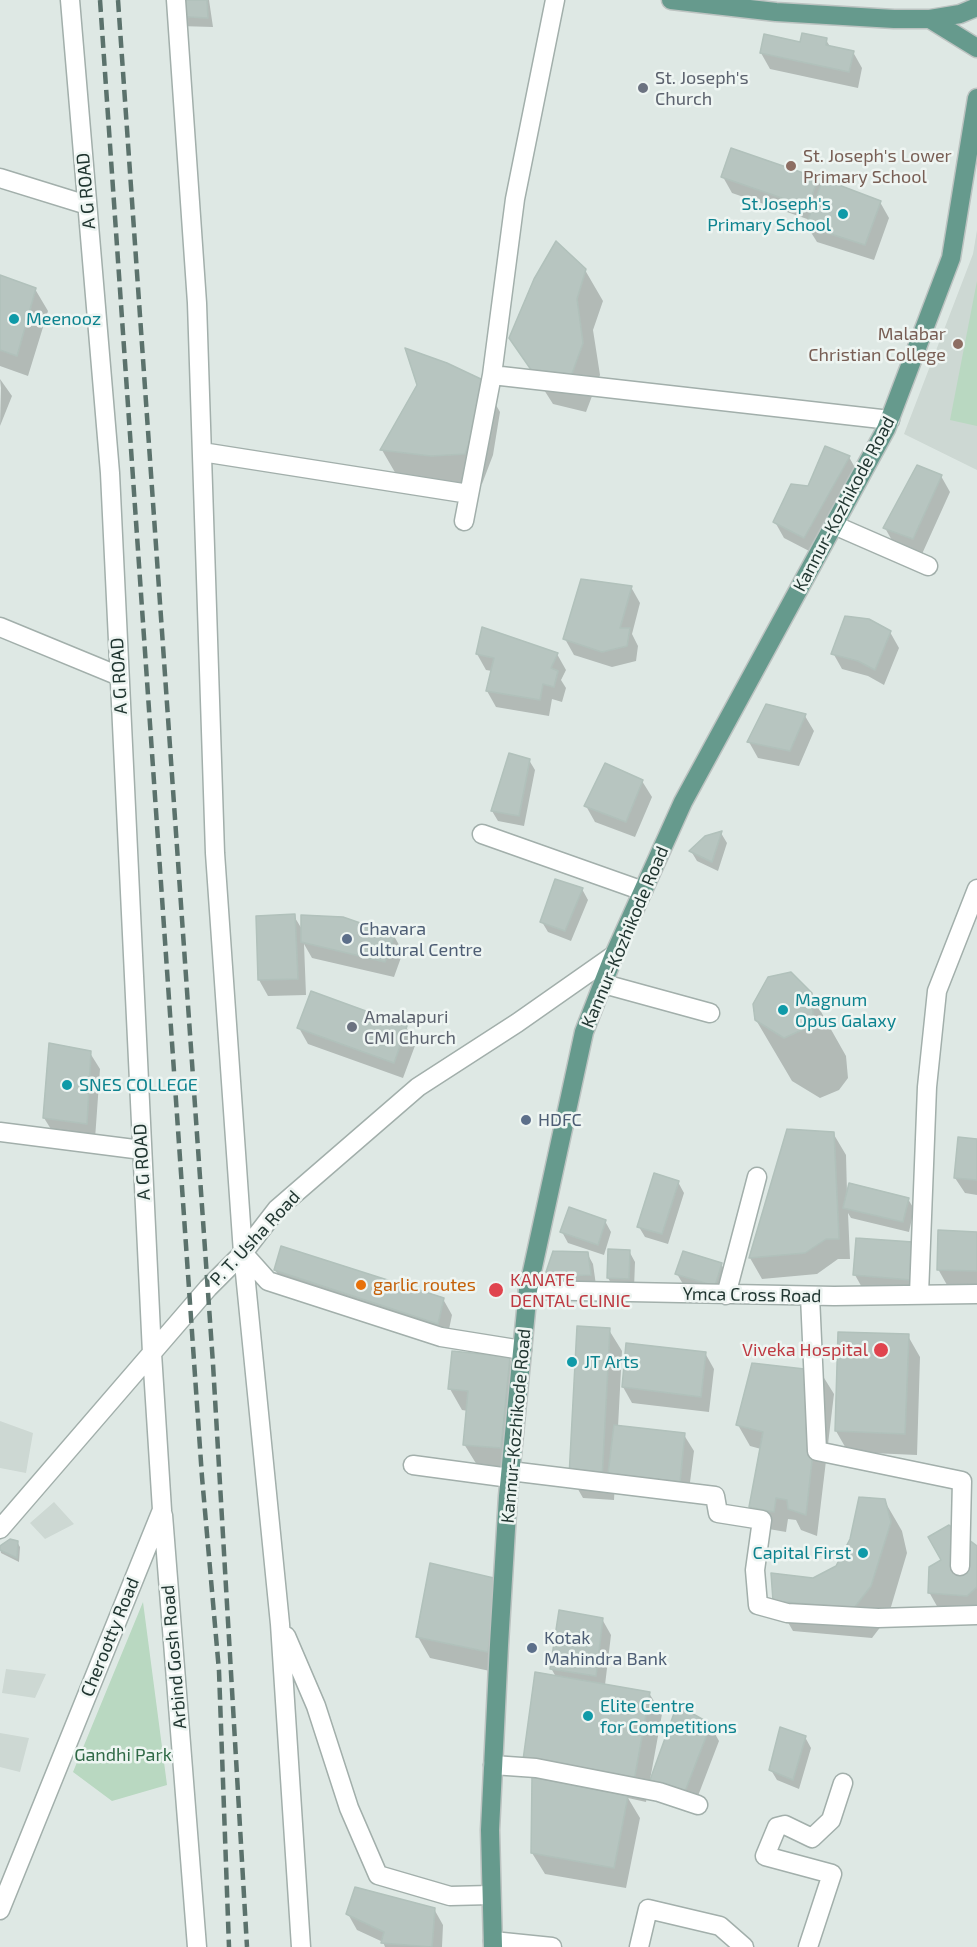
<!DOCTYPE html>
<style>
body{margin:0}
canvas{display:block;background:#dee8e4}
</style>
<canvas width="977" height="1947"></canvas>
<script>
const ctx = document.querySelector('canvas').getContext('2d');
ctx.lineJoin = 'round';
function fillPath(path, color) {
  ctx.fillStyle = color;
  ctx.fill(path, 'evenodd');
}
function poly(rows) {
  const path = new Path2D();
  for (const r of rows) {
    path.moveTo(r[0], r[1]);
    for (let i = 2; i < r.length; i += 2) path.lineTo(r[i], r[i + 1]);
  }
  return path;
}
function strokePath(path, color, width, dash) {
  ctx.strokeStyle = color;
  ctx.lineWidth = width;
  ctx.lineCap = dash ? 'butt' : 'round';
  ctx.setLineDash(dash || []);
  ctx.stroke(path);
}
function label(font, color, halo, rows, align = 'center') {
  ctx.font = font + ' "Exo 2",sans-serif';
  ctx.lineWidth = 5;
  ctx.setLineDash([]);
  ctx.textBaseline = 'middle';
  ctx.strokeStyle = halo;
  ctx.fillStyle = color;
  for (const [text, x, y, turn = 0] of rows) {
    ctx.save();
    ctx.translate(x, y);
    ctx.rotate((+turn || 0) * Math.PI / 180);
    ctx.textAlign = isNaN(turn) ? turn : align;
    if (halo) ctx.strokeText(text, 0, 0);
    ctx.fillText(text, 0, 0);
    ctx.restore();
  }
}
fillPath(poly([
 [977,230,977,470,904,434,973,254],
 [0,1421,33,1433,26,1473,0,1468],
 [54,1502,74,1524,45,1539,30,1523],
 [6,1669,46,1674,35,1698,2,1693],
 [0,1733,29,1738,20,1772,0,1767]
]), '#cdd8d3');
fillPath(poly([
 [977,281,977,426,950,420],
 [143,1602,167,1785,112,1801,73,1772]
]), '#b9d8c1');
fillPath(poly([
 [173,0,209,0,213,27,179,26],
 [826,40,831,48,853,52,862,68,858,88,770,69,761,53],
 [723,177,817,179,822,187,880,202,889,218,874,260,817,242,807,226,810,220,732,193],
 [585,270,603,301,593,330,600,375,586,412,553,404,511,338],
 [0,277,35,289,48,311,28,376,0,366],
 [0,379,12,396,0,426,1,388],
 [482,381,500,412,493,455,482,484,450,486,400,481,382,450,419,385],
 [849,457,858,473,813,553,784,538,775,522,809,488],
 [941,476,950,492,922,554,894,544,885,528],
 [631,587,640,603,632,634,638,646,636,661,612,667,574,655,565,639],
 [890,632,899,648,884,685,868,676,842,669,833,653],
 [477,654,557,654,566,670,561,680,566,688,562,702,552,699,549,716,496,707,487,691,492,671,486,670],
 [805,716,814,731,799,766,758,758,749,742],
 [529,760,535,770,524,826,498,821,492,811],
 [642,781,652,797,635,837,595,822,586,806],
 [721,833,727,843,718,871,697,861,691,851],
 [582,889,588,900,571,941,548,932,542,922],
 [294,916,303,931,394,936,403,952,394,977,312,958,304,944,306,995,268,996,259,980,257,917],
 [811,994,846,1056,848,1078,839,1090,820,1098,792,1081,756,1020],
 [406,1027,416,1043,403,1078,308,1044,299,1028],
 [90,1053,100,1069,95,1139,54,1134,44,1118],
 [788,1130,833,1133,846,1155,847,1193,908,1199,914,1209,909,1232,851,1218,848,1213,850,1259,838,1259,817,1274,762,1279,750,1258],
 [977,1140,977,1195,965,1193,955,1178],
 [678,1182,684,1193,668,1244,645,1237,639,1227],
 [605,1221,611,1232,604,1255,568,1243,562,1232],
 [977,1233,977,1286,947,1285,938,1269],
 [912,1243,919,1295,864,1291,855,1275],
 [629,1251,635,1262,634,1289,614,1288,608,1278],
 [587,1253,593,1264,596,1285,553,1282,547,1272],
 [721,1264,727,1275,721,1296,683,1284,677,1274],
 [275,1270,443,1299,452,1315,447,1339,285,1286],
 [609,1330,622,1351,618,1427,684,1435,694,1451,688,1498,615,1482,614,1500,583,1498,571,1477],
 [839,1333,908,1336,920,1357,917,1455,848,1452,836,1431],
 [628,1345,705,1353,714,1369,709,1412,632,1403,623,1387],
 [509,1358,521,1379,513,1469,477,1465,464,1444,468,1411,462,1410,450,1389],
 [821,1373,834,1394,817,1536,801,1530,796,1520,788,1519,786,1532,763,1528,751,1507,761,1449,750,1446,738,1425],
 [884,1500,902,1531,907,1553,888,1617,872,1638,793,1631,775,1600,837,1567],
 [17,1542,20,1547,19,1562,1,1553,0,1548],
 [977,1547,977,1611,938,1608,929,1592],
 [509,1601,499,1673,430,1658,418,1637],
 [602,1619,611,1635,605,1685,649,1693,662,1714,646,1802,628,1798,640,1818,626,1888,545,1874,532,1853,536,1779,525,1759,556,1677,551,1668],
 [710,1725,719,1741,693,1809,661,1796,652,1780],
 [805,1737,811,1748,799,1789,777,1780,771,1770],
 [434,1909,443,1925,442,1947,385,1947,383,1942,357,1930,348,1914]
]), '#0003');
const building = poly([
 [171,0,207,0,208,18,172,16,171,0],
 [802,33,827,38,826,45,854,51,849,72,760,53,764,34,800,42,802,33],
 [731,148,818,178,808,207,721,177,731,148],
 [823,179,881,201,865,245,806,226,823,179],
 [556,241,586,269,577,299,583,343,569,382,534,374,509,338,534,279,556,241],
 [0,275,36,288,17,356,0,350,0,275],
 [405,348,447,363,483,380,476,423,465,454,431,456,380,450,417,385,405,348],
 [825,446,850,456,804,538,773,522,791,484,808,486,825,446],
 [917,465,942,475,913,539,883,528,917,465],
 [581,579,632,586,620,628,630,628,627,646,602,652,563,639,581,579],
 [845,616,869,619,891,631,875,670,858,661,831,654,845,616],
 [482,627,558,653,551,668,558,671,554,687,543,684,540,700,486,691,494,658,476,654,482,627],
 [766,704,806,714,790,751,747,742,766,704],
 [509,753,530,759,519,816,491,811,509,753],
 [605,763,643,780,626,822,584,806,605,763],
 [722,831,712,862,689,851,705,836,722,831],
 [555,879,583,888,565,931,540,922,555,879],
 [295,914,298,979,258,980,256,916,295,914],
 [301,915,343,917,395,935,385,962,301,942,301,915],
 [791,972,812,993,813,1016,804,1029,784,1038,755,1020,753,1004,768,977,791,972],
 [311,991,407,1026,394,1063,297,1028,311,991],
 [49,1043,91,1051,87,1124,43,1118,49,1043],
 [787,1129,834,1132,839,1239,826,1239,805,1253,749,1258,787,1129],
 [958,1137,977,1139,977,1180,954,1178,958,1137],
 [654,1173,679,1181,662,1234,637,1227,654,1173],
 [849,1183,909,1198,903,1222,843,1208,849,1183],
 [569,1207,606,1220,598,1245,560,1232,569,1207],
 [938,1230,977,1232,977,1271,937,1270,938,1230],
 [856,1238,913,1242,911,1280,853,1275,856,1238],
 [281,1246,444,1298,438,1324,274,1270,281,1246],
 [608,1249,630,1250,629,1279,607,1278,608,1249],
 [553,1251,588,1252,591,1275,553,1276,546,1272,553,1251],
 [683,1251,722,1263,715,1286,675,1274,683,1251],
 [577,1326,610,1328,602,1479,569,1477,577,1326],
 [838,1332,909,1334,905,1434,835,1431,838,1332],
 [626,1343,706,1352,701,1397,622,1387,626,1343],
 [452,1351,510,1357,501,1448,463,1445,468,1391,448,1389,452,1351],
 [752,1363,822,1371,806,1515,788,1509,787,1500,776,1498,774,1512,749,1507,763,1432,736,1425,752,1363],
 [614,1425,685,1433,680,1482,608,1474,614,1425],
 [859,1497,885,1499,891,1522,871,1586,854,1608,773,1601,771,1573,813,1578,836,1566,850,1539,859,1497],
 [949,1525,977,1546,977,1587,967,1596,928,1593,929,1567,941,1560,928,1537,949,1525],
 [10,1539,18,1541,17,1558,0,1550,0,1546,10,1539],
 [430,1563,498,1579,488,1652,416,1637,430,1563],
 [559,1610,603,1618,596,1676,550,1669,559,1610],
 [535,1672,650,1692,634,1781,523,1760,535,1672],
 [677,1705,711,1724,684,1794,650,1780,677,1705],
 [780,1727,806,1736,793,1780,769,1770,780,1727],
 [532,1777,628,1796,614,1868,531,1853,532,1777],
 [355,1887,435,1908,432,1947,381,1943,384,1932,346,1914,355,1887]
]);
fillPath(building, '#b7c5c0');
strokePath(building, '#b1c1bb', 1.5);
const minor = poly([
 [176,0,197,303,215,853,243,1253,280,1624,301,1947],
 [0,178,87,205],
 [492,375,890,420],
 [202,452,469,494],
 [464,521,492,375,515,199,555,0],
 [834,525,928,566],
 [0,627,119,676],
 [482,834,643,891],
 [604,984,710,1013],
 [0,1132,142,1150],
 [243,1253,268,1281,441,1337,522,1350],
 [528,1290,834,1296,977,1294],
 [919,1294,927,1087,937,991,977,889],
 [726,1295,757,1177],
 [810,1296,817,1451,962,1481,960,1566],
 [413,1465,510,1478],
 [510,1471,715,1496,718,1513,762,1520,755,1570,758,1605,787,1613,878,1618,977,1615],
 [163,1515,197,1947],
 [0,1529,208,1288,243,1253,277,1209,418,1087,517,1023,614,955],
 [286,1636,316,1706,349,1808,378,1875,450,1896,491,1895],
 [493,1765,536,1768,659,1792,698,1805],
 [0,1910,162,1510,152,1353,110,473,70,0],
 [493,1941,552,1947],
 [639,1947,648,1909,720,1926,744,1947],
 [808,1947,832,1874,765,1856,777,1827,785,1825,812,1838,831,1820,843,1783]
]);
const major = poly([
 [671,0,776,12,894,19,930,19,960,14,977,7],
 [930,19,977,48],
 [493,1947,490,1830,499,1645,508,1496,528,1290,584,1032,614,955,683,802,886,429,951,258,977,98]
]);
strokePath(minor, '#a2afab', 21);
strokePath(major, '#bcc3c1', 21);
strokePath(minor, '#fff', 18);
strokePath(major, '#669a8d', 18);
strokePath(poly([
 [100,0,202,1477,219,1671,229,1947],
 [118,0,213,1364,247,1947]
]), '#5b726c', 4.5, [12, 6]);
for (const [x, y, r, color] of [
 [643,88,6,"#6b7280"],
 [791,166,6,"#8d6e63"],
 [843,214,6,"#0f9aa8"],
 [14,319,6,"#0f9aa8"],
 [958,344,6,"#8d6e63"],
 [347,939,6,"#5c6f8a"],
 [783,1010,6,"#0f9aa8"],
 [352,1027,6,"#6b7280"],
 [67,1085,6,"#0f9aa8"],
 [526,1120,6,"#5c6f8a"],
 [361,1285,6,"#e8710a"],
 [496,1290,8,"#e0444e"],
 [881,1350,8,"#e0444e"],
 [572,1362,6,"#0f9aa8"],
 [863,1553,6,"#0f9aa8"],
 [532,1648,6,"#5c6f8a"],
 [588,1716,6,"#0f9aa8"]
]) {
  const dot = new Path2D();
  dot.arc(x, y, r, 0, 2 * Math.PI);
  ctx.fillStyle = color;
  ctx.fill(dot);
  strokePath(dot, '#eef5f2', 2);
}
label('18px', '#5b616d', '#eef5f2', [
 ["St. Joseph's",655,78],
 ["Church",655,99],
 ["Amalapuri",364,1017],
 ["CMI Church",364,1038]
], 'left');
label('18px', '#785e54', '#eef5f2', [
 ["St. Joseph's Lower",803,156],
 ["Primary School",803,177],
 ["Malabar",946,334,"right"],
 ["Christian College",946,355,"right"]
], 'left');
label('18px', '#213631', '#eef5f2', [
 ["A G ROAD",86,191,-95],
 ["Kannur-Kozhikode Road",844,504,-62],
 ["A G ROAD",119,676,-93],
 ["Kannur-Kozhikode Road",625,937,-67],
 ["A G ROAD",142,1162,-93],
 ["P. T. Usha Road",255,1238,-47],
 ["Ymca Cross Road",752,1295,1],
 ["Kannur-Kozhikode Road",516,1426,-85],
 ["Cherootty Road",110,1637,-68],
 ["Arbind Gosh Road",174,1657,-95]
]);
label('18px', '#0d838f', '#eef5f2', [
 ["St.Joseph's",831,204,"right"],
 ["Primary School",831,225,"right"],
 ["Meenooz",26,319],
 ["Magnum",795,1000],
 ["Opus Galaxy",795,1021],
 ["SNES COLLEGE",79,1085],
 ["JT Arts",584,1362],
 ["Capital First",851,1553,"right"],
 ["Elite Centre",600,1706],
 ["for Competitions",600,1727]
], 'left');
label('18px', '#4e5e75', '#eef5f2', [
 ["Chavara",359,929],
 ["Cultural Centre",359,950],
 ["HDFC",538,1120],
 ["Kotak",544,1638],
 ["Mahindra Bank",544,1659]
], 'left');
label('18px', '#be3a42', '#eef5f2', [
 ["KANATE",510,1280],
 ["DENTAL CLINIC",510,1301],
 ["Viveka Hospital",868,1350,"right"]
], 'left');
label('18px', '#c56008', '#eef5f2', [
 ["garlic routes",373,1285]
], 'left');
label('18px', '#2f6946', '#eef5f2', [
 ["Gandhi Park",123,1755]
]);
</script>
